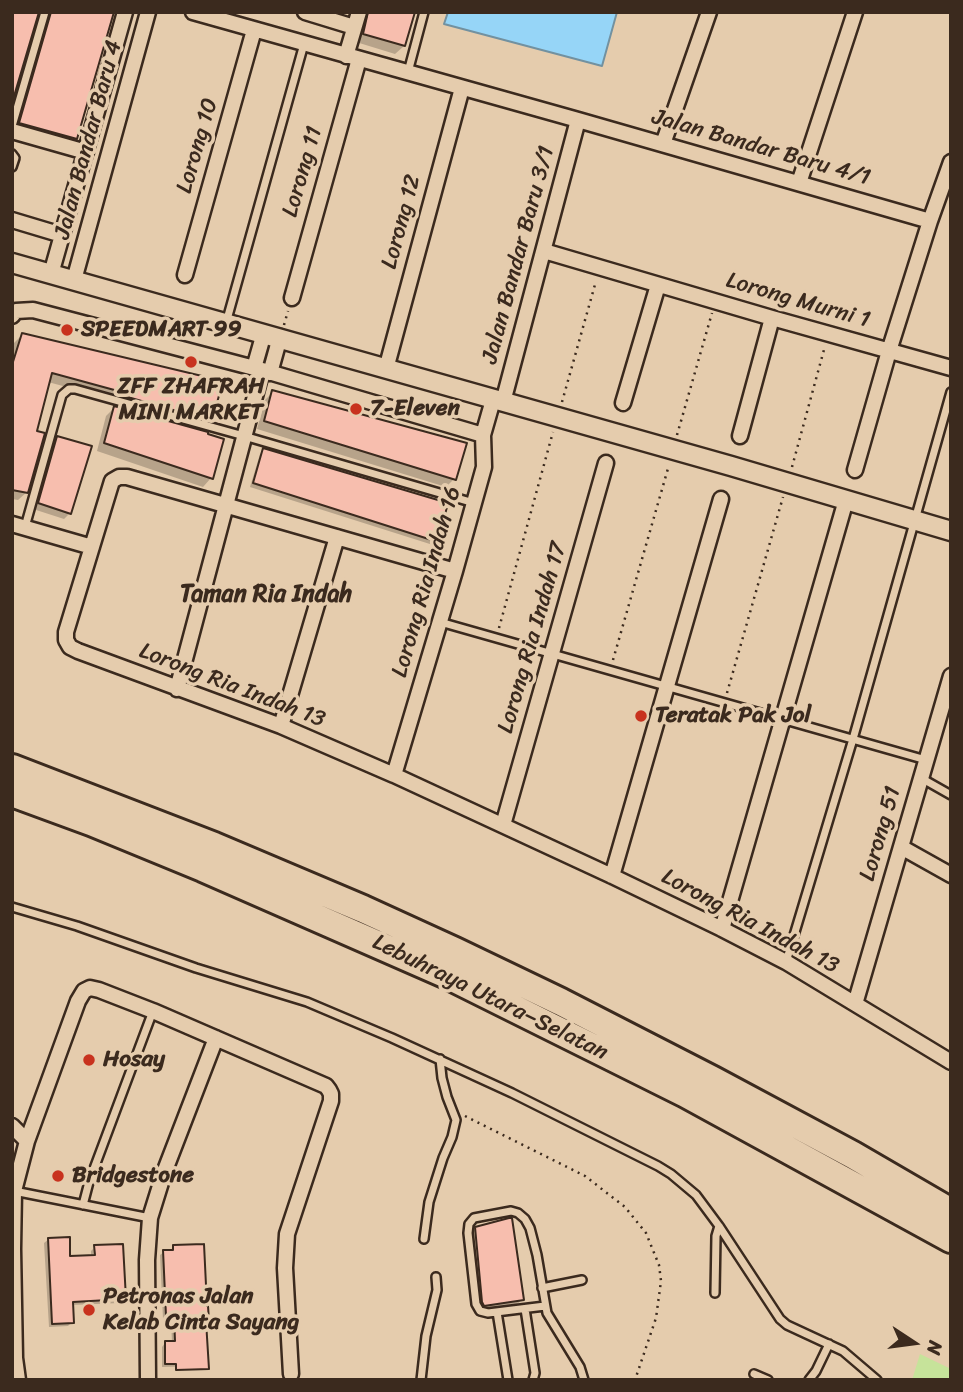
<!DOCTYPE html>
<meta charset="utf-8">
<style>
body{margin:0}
#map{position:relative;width:963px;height:1392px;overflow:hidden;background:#e5ccad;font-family:Sriracha,sans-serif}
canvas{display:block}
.frame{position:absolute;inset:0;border:14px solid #3b2a1e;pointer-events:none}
.north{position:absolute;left:879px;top:1308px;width:70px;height:70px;-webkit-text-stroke:5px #e5ccad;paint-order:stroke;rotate:103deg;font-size:19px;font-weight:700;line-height:28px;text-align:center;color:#3b2a1e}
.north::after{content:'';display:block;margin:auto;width:24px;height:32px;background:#3b2a1e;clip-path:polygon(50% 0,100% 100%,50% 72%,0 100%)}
</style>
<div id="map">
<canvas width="963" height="1392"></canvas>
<div class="frame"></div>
<div class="north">N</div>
</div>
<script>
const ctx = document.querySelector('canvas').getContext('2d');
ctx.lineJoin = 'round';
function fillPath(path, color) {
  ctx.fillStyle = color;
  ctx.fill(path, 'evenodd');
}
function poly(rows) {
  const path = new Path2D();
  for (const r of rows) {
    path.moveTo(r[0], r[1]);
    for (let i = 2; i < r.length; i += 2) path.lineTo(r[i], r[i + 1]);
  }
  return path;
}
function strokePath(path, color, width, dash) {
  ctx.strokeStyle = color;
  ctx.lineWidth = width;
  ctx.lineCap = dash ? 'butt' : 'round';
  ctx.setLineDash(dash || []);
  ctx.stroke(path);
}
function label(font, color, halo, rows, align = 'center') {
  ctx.font = font + ' Sriracha,sans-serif';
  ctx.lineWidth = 7;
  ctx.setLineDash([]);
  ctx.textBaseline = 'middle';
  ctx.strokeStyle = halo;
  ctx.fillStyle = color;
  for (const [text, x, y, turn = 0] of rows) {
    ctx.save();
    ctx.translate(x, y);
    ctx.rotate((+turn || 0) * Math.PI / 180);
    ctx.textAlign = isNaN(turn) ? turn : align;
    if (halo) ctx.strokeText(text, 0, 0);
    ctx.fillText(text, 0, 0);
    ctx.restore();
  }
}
fillPath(poly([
 [920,1354,951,1369,951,1380,912,1380]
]), '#c6e39a');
const water = poly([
 [448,12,617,12,602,66,444,24,448,12]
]);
fillPath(water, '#96d5f7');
strokePath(water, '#7291a0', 2);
fillPath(poly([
 [12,12,112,12,76,139,67,147,12,131,42,16,37,13],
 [364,12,413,12,404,46,395,54,356,42],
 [22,335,210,420,202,428,111,399,48,382,34,432,27,492,18,500,12,499,12,350,14,343],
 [273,392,454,479,446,487,257,429,265,400],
 [114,408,222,440,211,478,203,487,97,451,106,416],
 [57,438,70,513,64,519,33,509,51,444],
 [264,450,437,541,433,545,250,487,260,454],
 [476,1228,523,1299,514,1307,476,1313,474,1311,467,1237],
 [49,1239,69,1258,91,1257,91,1251,95,1247,124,1299,120,1303,71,1305,72,1322,68,1326,49,1327,44,1243],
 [174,1247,204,1323,202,1366,162,1367,162,1347,165,1343,172,1343,171,1319,163,1319,160,1255,164,1252,169,1251]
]), '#0003');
const building = poly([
 [12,12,39,12,12,103,12,12],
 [51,12,114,12,77,139,19,123,51,12],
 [368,12,415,12,405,46,363,34,368,12],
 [22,333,223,381,212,421,117,394,118,391,52,373,37,431,45,433,28,493,12,490,12,365,22,333],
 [272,390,467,443,456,480,264,421,272,390],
 [114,406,208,432,208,434,224,439,213,479,104,443,114,406],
 [57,436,92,446,71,514,38,503,57,436],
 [263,448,448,503,438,542,253,483,263,448],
 [509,1218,512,1218,524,1300,484,1306,482,1302,475,1227,509,1218],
 [70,1237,70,1256,95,1255,94,1245,123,1244,126,1299,73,1302,74,1323,52,1324,48,1238,70,1237],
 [204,1244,207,1306,208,1306,209,1321,206,1321,209,1369,176,1370,176,1364,165,1364,165,1341,175,1341,174,1316,166,1316,163,1250,173,1250,173,1245,204,1244]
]);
fillPath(building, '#f7beae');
strokePath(building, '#3b2a1e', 2);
const service = poly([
 [408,72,424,12],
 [12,126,45,12],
 [12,154,15,158,12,167],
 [226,323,304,44],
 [25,527,62,395,69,389,75,389,244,436,474,503],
 [440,622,926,760],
 [921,778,951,795],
 [12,907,77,926,196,968,307,1002,392,1038,512,1093,658,1166,671,1174,696,1195,719,1226,780,1319,787,1325,843,1351,877,1380],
 [786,962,853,739,951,392],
 [14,1191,150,1218],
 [83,1205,89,1182,153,1011],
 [424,1239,429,1202,443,1158,452,1137,456,1120,447,1097,442,1078,440,1059],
 [542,1288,582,1280],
 [715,1293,716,1236,719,1226],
 [545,1306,488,1313,480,1311,476,1304,468,1233,469,1224,474,1218,511,1211,518,1213,525,1219,530,1228,537,1255,547,1313,580,1367,584,1380],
 [525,1309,535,1373,533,1380],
 [497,1312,508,1380],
 [754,1374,768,1380],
 [421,1380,426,1336,437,1290,436,1277],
 [809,1380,816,1371,829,1344]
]);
const minor = poly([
 [193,12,578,120,930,221],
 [305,12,354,27],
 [346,56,359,12],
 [12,131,86,152],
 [663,144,709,12],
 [799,183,855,12],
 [12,220,62,235],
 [544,251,772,318,951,368],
 [51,274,125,12],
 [185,275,254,30],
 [74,280,148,12],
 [292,298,359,59],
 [12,316,16,311,33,310,262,370,483,435],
 [254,368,264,333],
 [386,369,462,88],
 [270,373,280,337],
 [503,402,578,120],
 [623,403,658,285],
 [740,436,772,318],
 [855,470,889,351,930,221,951,162],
 [12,524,92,547],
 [455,571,127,477,119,477,112,481,66,632,66,640,70,647,78,651,281,726,394,775,612,876,722,929,786,962,951,1062],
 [177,689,262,370],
 [281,726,337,537],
 [394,775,455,571,484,467,483,435,493,400],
 [503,825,606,463],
 [901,847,951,875],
 [612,876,721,499],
 [722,929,846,500],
 [855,1004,951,676],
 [12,1126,27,1141],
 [18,1380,15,1358,13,1249,14,1191,27,1141,78,1001,84,991,90,988,99,990,153,1011,326,1086,329,1090,331,1094,331,1101,287,1234,285,1268,291,1374],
 [148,1380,147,1260,150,1218,164,1173,216,1038]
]);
const tertiary = poly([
 [12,263,731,466,951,531]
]);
const motorway = poly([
 [12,768,214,846,363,909,455,951,561,1002,713,1080,853,1155,951,1212],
 [12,793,91,822,203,868,445,974,686,1094,951,1239]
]);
strokePath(service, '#3b2a1e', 12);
strokePath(minor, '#3b2a1e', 19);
strokePath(tertiary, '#3b2a1e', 23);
strokePath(motorway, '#3b2a1e', 32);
strokePath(poly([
 [284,325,288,311],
 [562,402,596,281],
 [677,435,712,313],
 [792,467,825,346],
 [499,628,553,432],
 [613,660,669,465],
 [727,693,783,497],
 [465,1116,585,1176,625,1207,646,1233,659,1265,661,1281,656,1318,635,1380]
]), '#3b2a1e', 2.5, [2, 5]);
strokePath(service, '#e5ccad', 7);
strokePath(minor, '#e5ccad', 14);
strokePath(tertiary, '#e5ccad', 18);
strokePath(motorway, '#e5ccad', 26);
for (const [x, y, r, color] of [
 [67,330,7,"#c8321e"],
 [191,362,7,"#c8321e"],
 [356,409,7,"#c8321e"],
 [641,716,7,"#c8321e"],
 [89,1060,7,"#c8321e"],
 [58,1176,7,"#c8321e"],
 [89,1310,7,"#c8321e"]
]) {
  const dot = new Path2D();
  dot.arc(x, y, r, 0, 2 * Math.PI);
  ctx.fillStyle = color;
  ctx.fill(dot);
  strokePath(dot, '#e5ccad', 2.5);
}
label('23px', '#3b2a1e', '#e5ccad', [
 ["Jalan Bandar Baru 4",89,140,-75],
 ["Lorong 10",198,146,-74],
 ["Jalan Bandar Baru 4/1",761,148,16],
 ["Lorong 11",303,172,-74],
 ["Lorong 12",402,222,-75],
 ["Jalan Bandar Baru 3/1",519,255,-75],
 ["Lorong Murni 1",798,301,16],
 ["Lorong Ria Indah 16",427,582,-74],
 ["Lorong Ria Indah 17",533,638,-74],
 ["Lorong Ria Indah 13",232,686,21],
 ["Lorong 51",881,834,-74],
 ["Lorong Ria Indah 13",750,922,28],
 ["Lebuhraya Utara–Selatan",490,998,26]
]);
label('bold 23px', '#3b2a1e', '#e5ccad', [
 ["SPEEDMART 99",81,330],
 ["ZFF ZHAFRAH",191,387,"center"],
 ["MINI MARKET",191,413,"center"],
 ["7-Eleven",370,409],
 ["Teratak Pak Jol",655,716],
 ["Hosay",103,1060],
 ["Bridgestone",72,1176],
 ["Petronas Jalan",103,1297],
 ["Kelab Cinta Sayang",103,1323]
], 'left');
label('bold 24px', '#3b2a1e', '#e5ccad', [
 ["Taman Ria Indah",266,595]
]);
</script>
